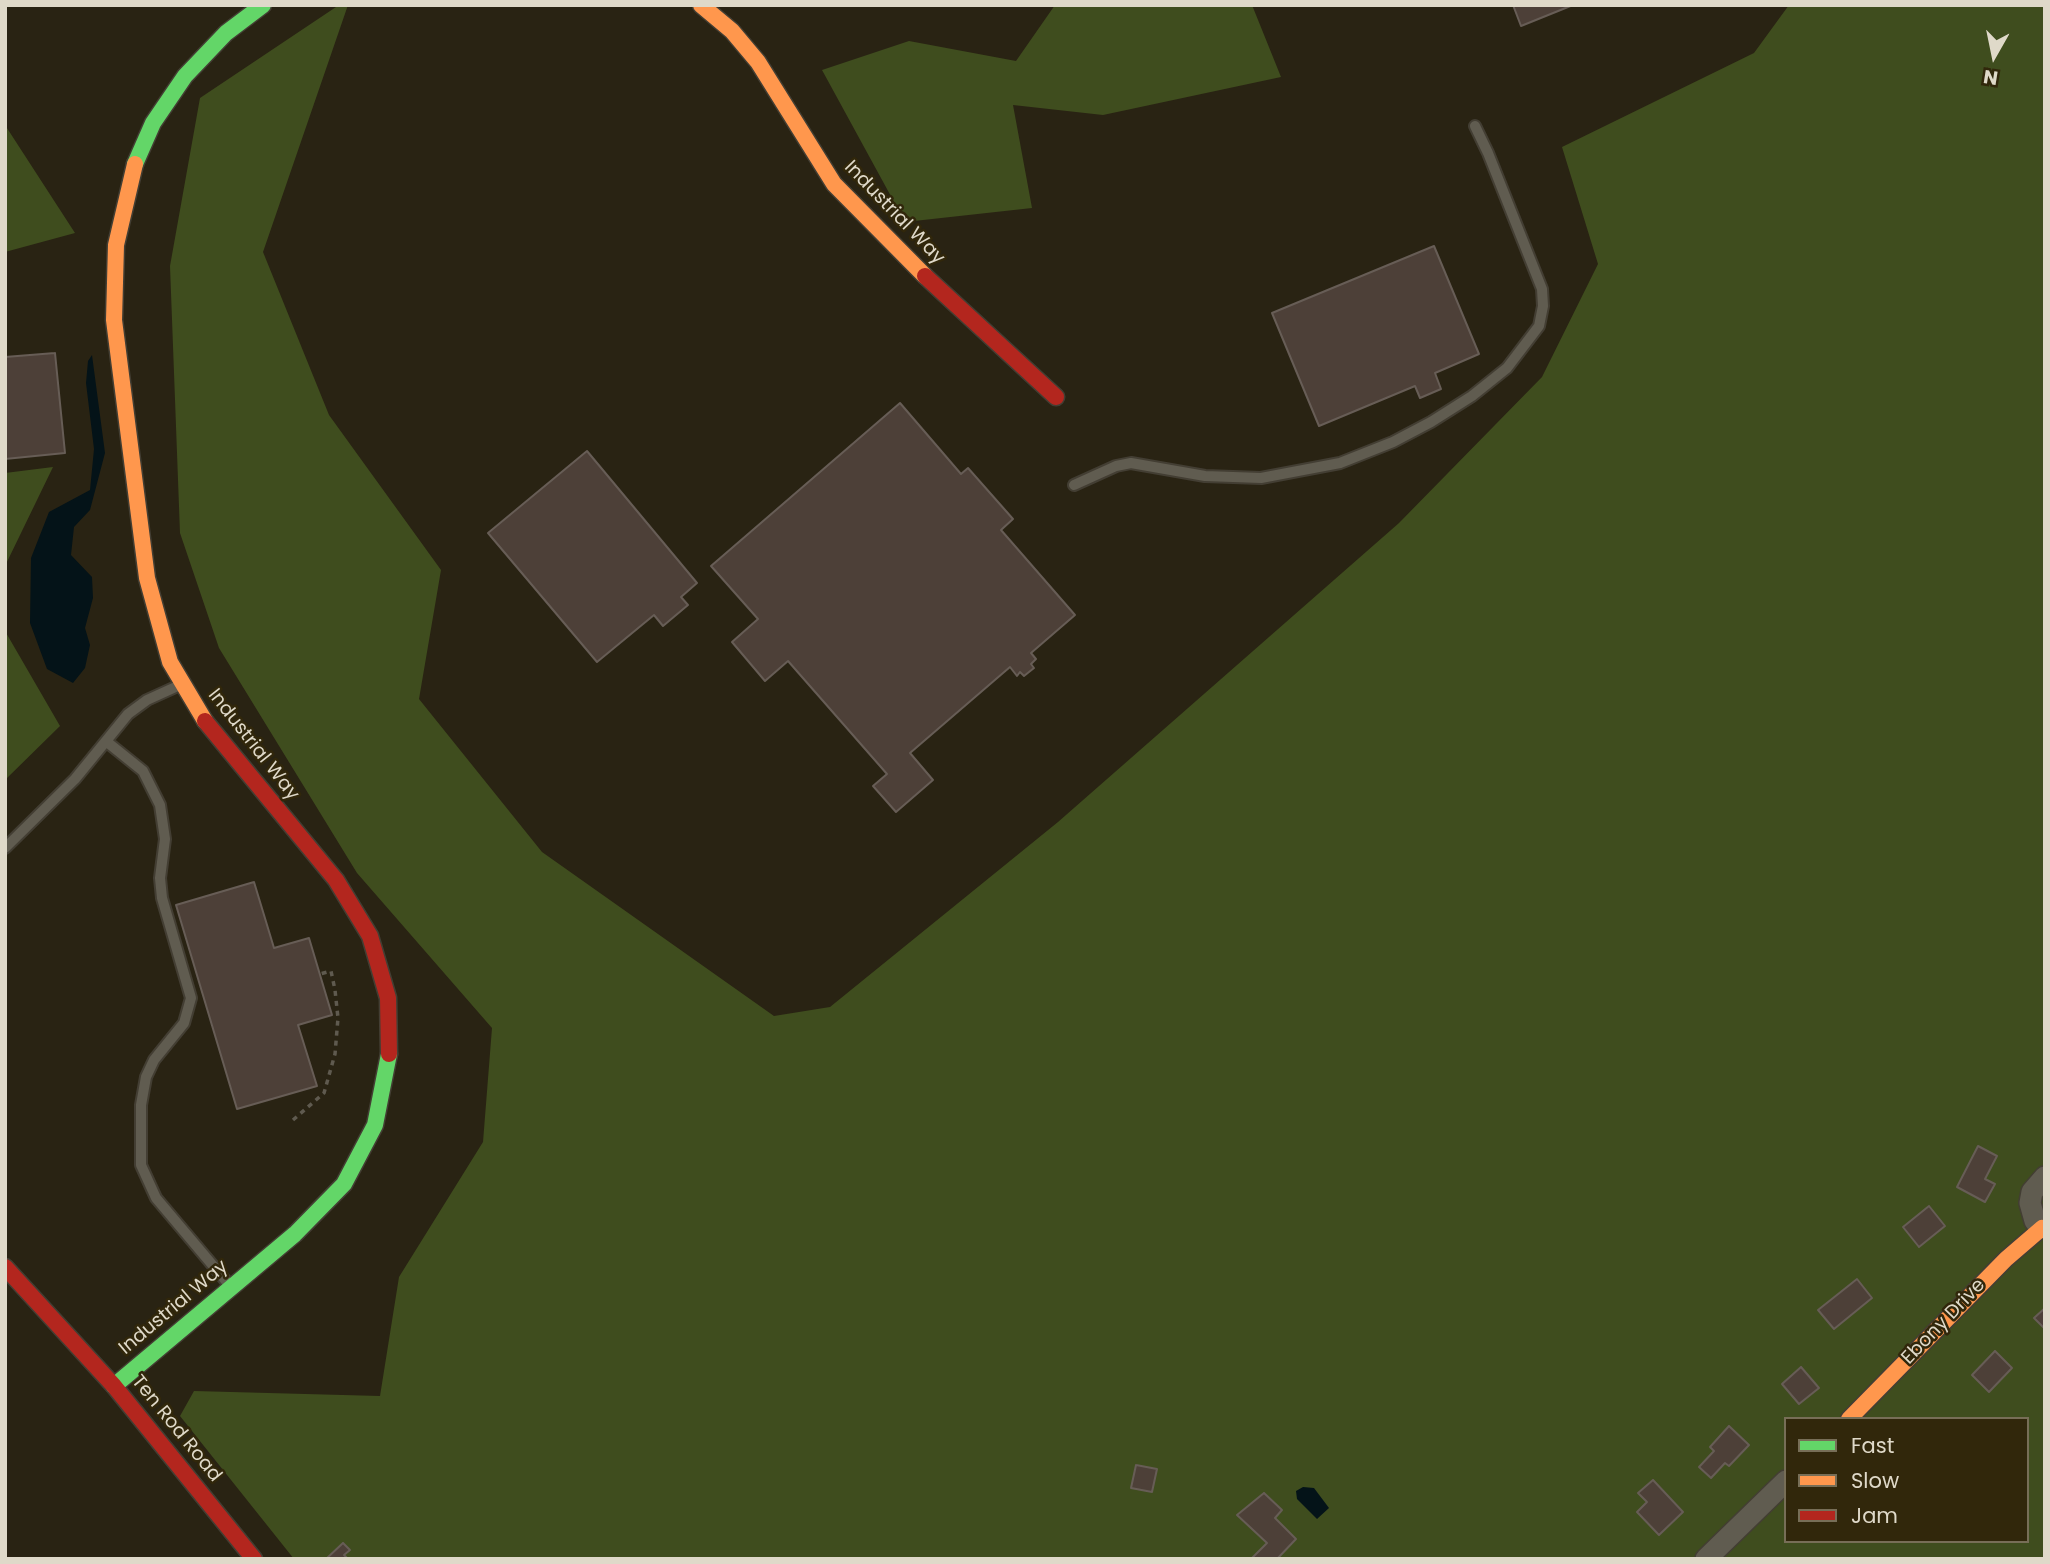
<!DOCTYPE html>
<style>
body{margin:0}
#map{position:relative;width:2050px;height:1564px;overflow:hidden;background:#292313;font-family:Poppins,sans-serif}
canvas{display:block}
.frame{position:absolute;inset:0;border:7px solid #dfd9c9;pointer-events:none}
.legend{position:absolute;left:1784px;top:1417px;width:245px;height:126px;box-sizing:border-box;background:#31270b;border:2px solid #776e57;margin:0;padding:9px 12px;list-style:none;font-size:21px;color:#dfd9c9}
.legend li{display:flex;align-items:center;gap:14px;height:35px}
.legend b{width:35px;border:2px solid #776e57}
.north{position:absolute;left:1959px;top:21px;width:70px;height:70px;-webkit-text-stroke:5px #31270b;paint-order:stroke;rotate:189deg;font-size:19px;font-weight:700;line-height:28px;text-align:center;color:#dfd9c9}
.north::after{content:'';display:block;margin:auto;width:24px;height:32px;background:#dfd9c9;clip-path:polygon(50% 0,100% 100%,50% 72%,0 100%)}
</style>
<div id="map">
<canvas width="2050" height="1564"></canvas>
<div class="frame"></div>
<ul class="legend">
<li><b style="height:9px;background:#63d668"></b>Fast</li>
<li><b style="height:9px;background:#ff974d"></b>Slow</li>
<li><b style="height:9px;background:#b3261e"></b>Jam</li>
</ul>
<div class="north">N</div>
</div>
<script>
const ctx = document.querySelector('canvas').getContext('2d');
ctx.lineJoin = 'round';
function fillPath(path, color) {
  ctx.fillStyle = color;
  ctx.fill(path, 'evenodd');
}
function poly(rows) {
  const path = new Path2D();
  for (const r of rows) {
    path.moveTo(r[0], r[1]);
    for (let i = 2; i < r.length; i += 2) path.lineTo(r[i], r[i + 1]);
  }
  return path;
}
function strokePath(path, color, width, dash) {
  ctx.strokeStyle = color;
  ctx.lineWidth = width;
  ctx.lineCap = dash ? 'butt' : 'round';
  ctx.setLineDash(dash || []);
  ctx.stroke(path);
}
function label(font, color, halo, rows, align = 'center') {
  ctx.font = font + ' Poppins,sans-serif';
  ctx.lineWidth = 5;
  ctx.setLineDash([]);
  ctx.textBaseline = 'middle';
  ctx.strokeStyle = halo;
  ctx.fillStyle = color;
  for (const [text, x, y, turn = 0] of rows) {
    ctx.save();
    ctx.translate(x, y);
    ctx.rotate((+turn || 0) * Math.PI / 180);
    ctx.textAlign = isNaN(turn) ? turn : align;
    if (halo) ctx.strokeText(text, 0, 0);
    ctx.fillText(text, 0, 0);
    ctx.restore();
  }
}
fillPath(poly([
 [339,5,348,5,263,252,329,415,441,570,419,699,542,852,774,1016,830,1007,1058,822,1399,523,1542,377,1598,264,1562,147,1754,53,1789,5,2045,5,2045,1559,294,1559,180,1416,194,1391,380,1396,399,1277,483,1142,492,1028,357,873,219,648,180,533,170,266,200,98],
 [1786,1419,2027,1419,2027,1541,1786,1541],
 [1055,5,1252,5,1281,77,1103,115,1013,105,1032,208,905,222,822,70,909,41,1016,61],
 [5,125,75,233,5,252],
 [53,467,5,566,5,473],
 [5,631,60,726,5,780]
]), '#3f4d1e');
fillPath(poly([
 [92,355,105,453,90,510,74,527,71,555,92,577,93,598,85,628,90,645,85,668,73,683,47,669,30,623,31,558,49,512,90,490,94,449,86,383,88,361],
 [1303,1487,1314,1488,1329,1508,1317,1519,1297,1499,1296,1491]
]), '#041318');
const building = poly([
 [1513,5,1573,5,1521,26,1513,5],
 [1434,246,1479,354,1435,373,1441,389,1420,398,1415,386,1319,426,1272,313,1434,246],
 [55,353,65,453,5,459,5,357,55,353],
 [900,403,961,474,968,468,1013,519,1001,530,1075,615,1031,653,1036,659,1031,664,1034,668,1024,676,1020,672,1017,676,1010,667,910,753,933,780,896,812,873,786,887,774,788,661,765,681,732,642,758,619,711,566,900,403],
 [587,451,697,583,681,597,688,605,663,626,654,615,597,662,488,533,587,451],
 [254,882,274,948,309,938,332,1015,298,1025,317,1086,237,1109,176,905,254,882],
 [1978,1146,1997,1156,1985,1179,1995,1184,1985,1202,1957,1187,1978,1146],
 [1929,1206,1945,1226,1919,1247,1903,1227,1929,1206],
 [1857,1279,1872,1298,1834,1329,1818,1310,1857,1279],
 [2045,1308,2045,1329,2034,1318,2045,1308],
 [1995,1351,2012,1368,1989,1392,1972,1375,1995,1351],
 [1801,1367,1819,1388,1799,1404,1782,1384,1801,1367],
 [1729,1426,1749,1445,1729,1466,1725,1463,1711,1478,1699,1467,1714,1451,1710,1447,1729,1426],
 [1136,1465,1157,1469,1152,1492,1131,1488,1136,1465],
 [1653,1480,1683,1512,1659,1535,1637,1512,1647,1502,1638,1493,1653,1480],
 [1264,1493,1282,1510,1275,1518,1296,1539,1277,1559,1252,1558,1267,1543,1237,1515,1264,1493],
 [343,1543,350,1550,344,1555,348,1559,326,1559,343,1543]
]);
fillPath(building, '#4d4038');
strokePath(building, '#675d56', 2);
const lane = poly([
 [1074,485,1116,466,1131,463,1205,476,1261,478,1340,463,1393,442,1431,422,1472,396,1507,368,1539,326,1543,306,1542,289,1488,153,1475,126],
 [107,742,143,771,160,805,165,839,160,878,162,898,191,998,184,1023,154,1060,146,1077,141,1105,141,1165,156,1198,231,1287],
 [5,848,75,779,128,714,147,700,180,685]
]);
const street = poly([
 [2042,1228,2035,1221,2030,1203,2032,1192,2045,1177],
 [1706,1559,1786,1481]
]);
const fast = poly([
 [135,164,153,123,185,76,226,33,263,5],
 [114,1386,295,1234,344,1184,375,1125,389,1054]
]);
const slow = poly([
 [701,5,732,31,758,62,834,184,925,276],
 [135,164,116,245,114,320,147,578,170,662,205,721],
 [1849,1419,2006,1259,2042,1228,2045,1230]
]);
const jam = poly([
 [925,276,1056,397],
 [205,721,336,880,370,936,388,998,389,1054],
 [5,1267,114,1386,254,1559]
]);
strokePath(lane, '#433e33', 14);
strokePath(street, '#433e33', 24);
strokePath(fast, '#433e33', 19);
strokePath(slow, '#433e33', 19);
strokePath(jam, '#433e33', 19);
strokePath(poly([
 [293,1120,324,1093,335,1054,338,1018,335,990,331,971,320,974]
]), '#5f5a4f', 3.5, [5, 5]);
strokePath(lane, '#605c50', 10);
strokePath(street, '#605c50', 21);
strokePath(fast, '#63d668', 16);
strokePath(slow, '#ff974d', 16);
strokePath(jam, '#b3261e', 16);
label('19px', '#dfd9c9', '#31270b', [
 ["Industrial Way",894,213,46],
 ["Industrial Way",253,745,52],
 ["Industrial Way",174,1308,-40],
 ["Ebony Drive",1944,1322,-46],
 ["Ten Rod Road",176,1429,51]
]);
</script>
